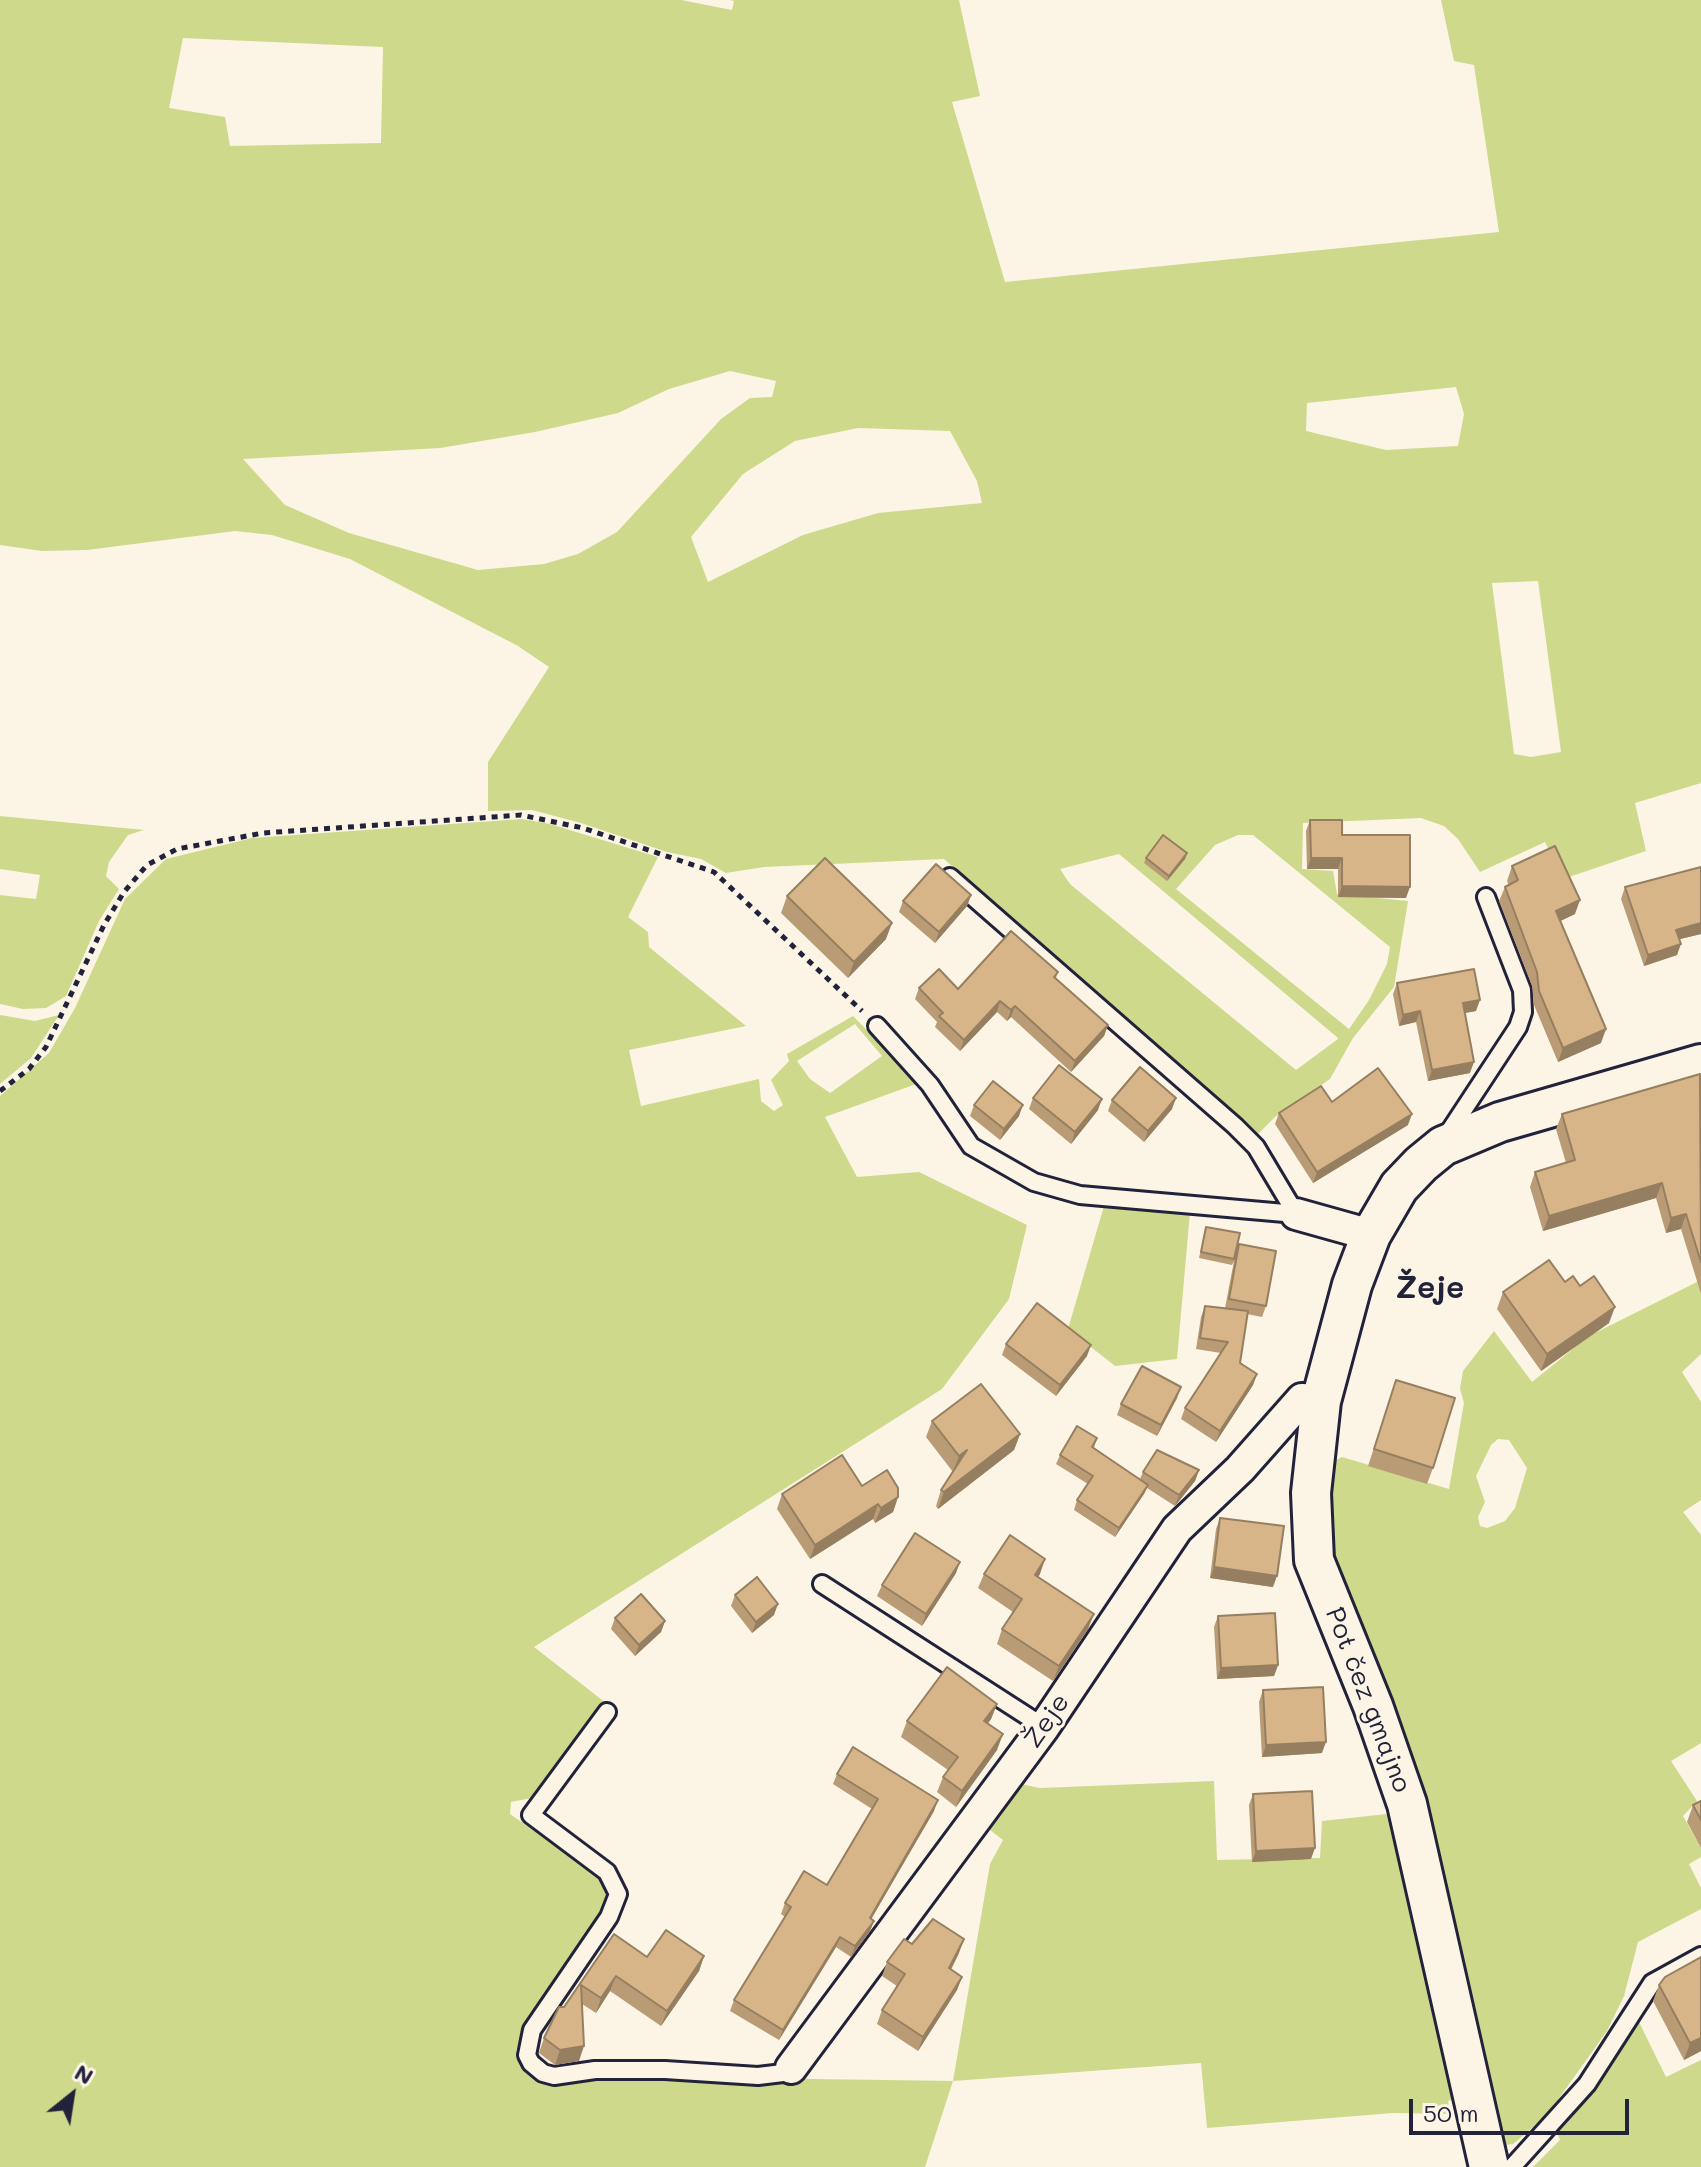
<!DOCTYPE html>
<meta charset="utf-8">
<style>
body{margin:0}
#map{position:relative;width:1701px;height:2167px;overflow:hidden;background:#fcf5e5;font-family:Mali,sans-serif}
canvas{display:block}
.north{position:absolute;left:32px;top:2055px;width:80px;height:80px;-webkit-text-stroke:6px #fcf5e5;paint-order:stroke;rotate:30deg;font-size:22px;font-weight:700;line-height:32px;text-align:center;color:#22223b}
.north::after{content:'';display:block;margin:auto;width:28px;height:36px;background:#22223b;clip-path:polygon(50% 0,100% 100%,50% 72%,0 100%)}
.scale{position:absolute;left:1409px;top:2099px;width:220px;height:36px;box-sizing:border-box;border:4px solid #22223b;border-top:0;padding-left:10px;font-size:24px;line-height:28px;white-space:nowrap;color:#22223b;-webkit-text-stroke:6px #fcf5e5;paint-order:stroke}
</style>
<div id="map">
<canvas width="1701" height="2167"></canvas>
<div class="north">N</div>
<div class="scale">50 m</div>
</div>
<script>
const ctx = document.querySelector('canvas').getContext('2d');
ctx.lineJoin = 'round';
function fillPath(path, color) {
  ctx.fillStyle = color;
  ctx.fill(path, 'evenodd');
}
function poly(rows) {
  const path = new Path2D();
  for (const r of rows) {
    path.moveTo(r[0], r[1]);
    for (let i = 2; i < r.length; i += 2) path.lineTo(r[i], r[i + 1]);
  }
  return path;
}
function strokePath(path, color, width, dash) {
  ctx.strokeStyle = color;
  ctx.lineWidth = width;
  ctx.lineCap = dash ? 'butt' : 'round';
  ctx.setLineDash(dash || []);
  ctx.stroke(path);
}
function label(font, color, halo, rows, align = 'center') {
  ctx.font = font + ' Mali,sans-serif';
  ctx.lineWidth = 6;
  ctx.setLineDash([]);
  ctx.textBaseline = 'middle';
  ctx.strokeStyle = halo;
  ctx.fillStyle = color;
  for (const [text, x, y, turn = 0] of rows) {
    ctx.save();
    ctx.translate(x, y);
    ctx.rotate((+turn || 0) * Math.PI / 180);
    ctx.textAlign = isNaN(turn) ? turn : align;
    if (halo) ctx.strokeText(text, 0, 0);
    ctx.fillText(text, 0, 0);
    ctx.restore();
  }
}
fillPath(poly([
 [0,0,681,0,732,10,734,1,730,0,959,0,980,96,952,102,1005,282,1499,232,1474,65,1454,61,1441,0,1701,0,1701,783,1635,803,1646,851,1563,879,1545,842,1480,872,1458,839,1444,826,1421,818,1303,823,1302,869,1333,871,1337,894,1408,901,1394,987,1353,1038,1330,1079,1275,1117,1256,1136,944,859,764,867,726,873,701,859,667,852,581,823,532,810,488,811,488,762,549,667,518,646,350,559,272,535,235,531,87,550,42,551,0,545],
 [183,38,383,47,381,143,230,146,225,117,169,108],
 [730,371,776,381,772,397,750,398,721,419,617,532,578,554,544,564,478,570,349,533,285,505,243,459,440,448,535,432,618,413,669,389],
 [1456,387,1464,414,1458,446,1386,450,1306,431,1307,403],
 [858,428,950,431,977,481,982,503,878,513,803,535,708,582,691,537,743,474,795,441],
 [1538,581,1561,752,1531,757,1514,754,1492,583],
 [1238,835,1253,835,1390,947,1387,964,1369,1000,1349,1029,1176,889,1215,845],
 [1119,854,1338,1038,1338,1039,1296,1070,1070,884,1060,869],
 [0,816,144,830,128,835,109,862,106,876,119,889,99,921,66,996,46,1008,23,1009,0,1004,0,895,36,899,40,875,0,869],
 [522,819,550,824,658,857,628,917,648,932,649,947,746,1026,629,1050,641,1106,759,1079,761,1101,774,1111,783,1105,771,1080,789,1061,787,1054,853,1016,919,1083,825,1117,857,1177,919,1172,1027,1225,1009,1299,942,1389,534,1647,606,1703,532,1798,511,1802,510,1814,603,1879,608,1903,522,2033,516,2051,520,2066,535,2080,560,2083,607,2076,953,2081,990,1864,1003,1840,981,1823,986,1816,1000,1817,1021,1784,1040,1788,1214,1781,1217,1860,1320,1858,1322,1821,1387,1814,1399,1822,1459,2097,1448,2101,1450,2114,1393,2113,1207,2128,1201,2063,953,2081,925,2167,0,2167,0,1096,49,1053,75,1008,125,899,166,859,252,838],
 [855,1024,882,1056,830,1093,810,1079,797,1061],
 [0,1015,35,1021,59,1015,31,1058,0,1084],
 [1104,1206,1190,1212,1177,1359,1115,1366,1068,1329],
 [1701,1280,1701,1354,1682,1372,1701,1402,1701,1500,1683,1512,1701,1535,1701,1743,1671,1761,1697,1801,1683,1816,1701,1848,1701,1857,1689,1864,1701,1888,1701,1909,1638,1942,1624,1996,1607,2031,1547,2115,1513,2144,1505,2145,1495,2137,1329,1552,1327,1465,1342,1457,1449,1489,1464,1403,1460,1389,1463,1371,1494,1331,1532,1382,1589,1336],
 [1498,1439,1509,1440,1527,1468,1515,1508,1505,1521,1487,1528,1480,1526,1478,1517,1485,1502,1476,1476,1491,1445],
 [1639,2022,1666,2077,1701,2060,1701,2167,1533,2167,1560,2140,1556,2131,1586,2097]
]), '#ced98c');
const service = poly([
 [950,877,1235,1126,1256,1147,1296,1214],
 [877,1026,930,1085,971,1146,1034,1182,1080,1195,1296,1214],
 [1445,1138,1518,1027,1523,1012,1522,990,1486,897],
 [822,1584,1044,1727],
 [607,1712,531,1815,607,1872,618,1894,609,1917,532,2030,527,2055,531,2063,543,2073,554,2076,595,2070,665,2070,758,2076,783,2073,791,2068],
 [1512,2167,1587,2084,1652,1983,1701,1956]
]);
const minor = poly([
 [1296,1214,1371,1235],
 [791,2068,1044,1727,1177,1529,1240,1469,1302,1399,1321,1401]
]);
const tertiary = poly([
 [1489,2167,1407,1804,1373,1706,1314,1560,1311,1493,1321,1401,1352,1285,1371,1235,1399,1187,1421,1164,1443,1146,1500,1122,1701,1064]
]);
strokePath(service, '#22223b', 22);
strokePath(minor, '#22223b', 36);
strokePath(tertiary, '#22223b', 44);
strokePath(poly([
 [0,1091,29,1069,46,1047,104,925,124,892,147,865,177,849,263,833,521,815,583,828,714,872,862,1011]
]), '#22223b', 5, [6, 6]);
strokePath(service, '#fcf5e5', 16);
strokePath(minor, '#fcf5e5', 30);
strokePath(tertiary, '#fcf5e5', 38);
fillPath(poly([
 [1310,820,1342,835,1406,898,1338,897,1338,869,1307,869,1306,831],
 [1187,853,1185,859,1167,881,1144,863,1146,858],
 [1512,866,1575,914,1560,921,1601,1043,1558,1062,1534,1005,1532,986,1499,901,1505,887,1509,885,1507,881],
 [1625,887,1701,934,1680,939,1677,955,1644,966,1621,899],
 [971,895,967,906,935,943,899,912,903,901],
 [787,896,886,939,848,978,781,913],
 [1058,972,1056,978,1108,1025,1104,1036,1071,1072,1011,1017,1007,1021,997,1012,960,1051,935,1027,937,1022,915,999,919,988,958,989],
 [1397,983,1476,1011,1465,1013,1470,1073,1428,1081,1416,1022,1399,1026,1393,994],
 [1701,1076,1701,1294,1681,1229,1666,1233,1656,1198,1543,1231,1530,1187,1535,1172,1566,1163,1556,1129,1562,1114],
 [1033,1098,1098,1110,1071,1144,1029,1109],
 [1112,1100,1172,1109,1144,1142,1108,1111],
 [1332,1102,1408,1125,1313,1183,1275,1124,1279,1113],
 [974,1105,1019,1116,1000,1140,970,1116],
 [1206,1227,1236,1253,1239,1244,1266,1306,1262,1317,1247,1314,1240,1363,1257,1374,1253,1385,1216,1442,1181,1419,1185,1408,1221,1353,1196,1349,1201,1317,1205,1306,1225,1308,1234,1261,1232,1265,1199,1258],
 [1565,1282,1609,1323,1541,1371,1497,1309,1503,1292],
 [1006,1344,1087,1356,1056,1396,1002,1355],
 [1396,1380,1433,1468,1427,1484,1368,1466],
 [1177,1398,1157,1436,1117,1415,1121,1404],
 [932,1421,1020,1434,1014,1450,938,1509,936,1506,941,1490,953,1472,926,1437],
 [1097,1438,1094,1448,1140,1479,1143,1472,1199,1470,1195,1481,1175,1506,1147,1488,1144,1494,1115,1537,1074,1510,1077,1500,1088,1484,1056,1464,1060,1455],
 [862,1486,898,1497,893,1512,875,1523,873,1519,810,1559,777,1509,782,1494],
 [1220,1518,1273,1587,1210,1578,1216,1529],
 [956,1573,922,1626,877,1596,882,1585],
 [984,1574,1040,1574,1038,1577,1088,1629,1053,1681,997,1644,1002,1629,1013,1612,978,1588],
 [735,1595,774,1615,752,1633,731,1606],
 [1218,1616,1278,1665,1274,1676,1217,1679,1214,1627],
 [615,1618,665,1621,661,1632,635,1656,611,1629],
 [1263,1690,1322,1753,1262,1757,1259,1702],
 [997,1704,991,1719,988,1723,997,1750,956,1807,937,1792,943,1777,948,1770,901,1737,907,1721],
 [837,1774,934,1811,871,1919,874,1921,870,1931,851,1957,836,1947,779,2040,730,2011,734,2000,785,1917,781,1914,785,1903,827,1885,872,1809,833,1784],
 [1253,1794,1311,1859,1252,1862,1249,1805],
 [1701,1801,1701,1848,1687,1822,1693,1805],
 [614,1934,647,1957,704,1956,699,1971,661,2026,610,1991,596,2013,582,2004,579,2061,555,2065,539,2053,544,2038],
 [912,1944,959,1953,951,1970,962,1977,957,1990,918,2051,877,2024,882,2010,897,1986,882,1976,887,1962],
 [1701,1957,1701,2051,1684,2060,1653,2001,1659,1985]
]), '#b99c76');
fillPath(poly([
 [1187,853,1185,859,1167,881,1169,876],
 [1311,858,1342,858,1338,869,1307,869],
 [1342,886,1410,887,1406,898,1338,897],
 [971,895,967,906,935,943,939,932],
 [1580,900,1575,914,1550,926,1556,911],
 [892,923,886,939,848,978,854,962],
 [1701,923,1701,934,1672,941,1676,930],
 [1681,944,1677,955,1644,966,1648,955],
 [1480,1000,1476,1011,1459,1014,1463,1003],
 [1000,1001,997,1012,960,1051,964,1040],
 [1015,1006,1011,1017,1007,1021,1011,1010],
 [1420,1011,1416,1022,1399,1026,1403,1015],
 [1108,1025,1104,1036,1071,1072,1075,1061],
 [1606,1029,1601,1043,1558,1062,1563,1048],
 [1474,1062,1470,1073,1428,1081,1432,1070],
 [1176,1098,1172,1109,1144,1142,1148,1131],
 [1102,1099,1098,1110,1071,1144,1075,1132],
 [1023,1105,1019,1116,1000,1140,1004,1129],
 [1412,1114,1408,1125,1313,1183,1317,1172],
 [1662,1183,1656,1198,1543,1231,1549,1216],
 [1686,1214,1681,1229,1666,1233,1671,1218],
 [1615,1307,1609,1323,1541,1371,1547,1354],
 [1091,1345,1087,1356,1056,1396,1060,1385],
 [1257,1374,1253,1385,1216,1442,1220,1431],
 [1181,1387,1177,1398,1157,1436,1161,1425],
 [1020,1434,1014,1450,938,1509,944,1492],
 [967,1450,953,1472,959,1456],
 [1199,1470,1195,1481,1175,1506,1179,1495],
 [1148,1485,1144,1494,1115,1537,1119,1528],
 [898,1497,893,1512,875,1523,881,1508],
 [878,1504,873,1519,810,1559,815,1545],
 [1045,1559,1040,1574,1029,1590,1035,1575],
 [960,1562,956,1573,922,1626,926,1614],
 [1214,1567,1277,1576,1273,1587,1210,1578],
 [778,1604,774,1615,752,1633,756,1622],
 [1094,1614,1088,1629,1053,1681,1059,1666],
 [665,1621,661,1632,635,1656,639,1645],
 [1278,1665,1274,1676,1217,1679,1221,1668],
 [997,1704,991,1719,979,1736,984,1721],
 [1003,1734,997,1750,956,1807,962,1791],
 [1326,1742,1322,1753,1262,1757,1266,1745],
 [938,1800,934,1811,866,1928,870,1918],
 [1315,1848,1311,1859,1252,1862,1256,1851],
 [874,1921,870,1931,851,1957,855,1946],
 [840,1937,836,1947,779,2040,783,2030],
 [964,1939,959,1953,944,1982,949,1968],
 [704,1956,699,1971,661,2026,667,2011],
 [616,1976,610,1991,596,2013,601,1998],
 [962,1977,957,1990,918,2051,923,2037],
 [1701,2038,1701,2051,1684,2060,1690,2043],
 [584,2046,579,2061,555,2065,560,2050]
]), '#967f60');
const building = poly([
 [1310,820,1342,820,1342,835,1410,835,1410,887,1342,886,1342,858,1311,858,1310,820],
 [1163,835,1187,853,1169,876,1146,858,1163,835],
 [1555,846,1580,900,1556,911,1606,1029,1563,1048,1539,991,1537,972,1505,887,1518,880,1512,866,1555,846],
 [825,858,892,923,854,962,787,896,825,858],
 [936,864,971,895,939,932,903,901,936,864],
 [1701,867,1701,923,1676,930,1681,944,1648,955,1625,887,1701,867],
 [1011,931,1058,972,1054,977,1108,1025,1075,1061,1015,1006,1011,1010,1000,1001,964,1040,939,1016,943,1013,919,988,939,969,958,989,1011,931],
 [1474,969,1480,1000,1463,1003,1474,1062,1432,1070,1420,1011,1403,1015,1397,983,1474,969],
 [1059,1065,1102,1099,1075,1132,1033,1098,1059,1065],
 [1140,1067,1176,1098,1148,1131,1112,1100,1140,1067],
 [1378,1068,1412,1114,1317,1172,1279,1113,1321,1086,1332,1102,1378,1068],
 [1700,1074,1701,1262,1686,1214,1671,1218,1662,1183,1549,1216,1535,1172,1575,1160,1562,1114,1700,1074],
 [993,1081,1023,1105,1004,1129,974,1105,993,1081],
 [1206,1227,1240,1233,1234,1259,1201,1252,1206,1227],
 [1239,1244,1276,1251,1266,1306,1229,1299,1239,1244],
 [1549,1260,1565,1282,1573,1276,1580,1286,1594,1276,1615,1307,1547,1354,1503,1292,1549,1260],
 [1037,1303,1091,1345,1060,1385,1006,1344,1037,1303],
 [1205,1306,1248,1311,1240,1363,1257,1374,1220,1431,1185,1408,1228,1342,1200,1338,1205,1306],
 [1142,1366,1181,1387,1161,1425,1121,1404,1142,1366],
 [1396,1380,1455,1398,1433,1468,1374,1449,1396,1380],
 [981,1384,1020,1434,944,1492,941,1490,967,1450,959,1456,932,1421,981,1384],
 [1077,1426,1097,1438,1092,1447,1148,1485,1119,1528,1077,1500,1093,1476,1060,1455,1077,1426],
 [1157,1450,1199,1470,1179,1495,1143,1472,1157,1450],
 [842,1455,862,1486,887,1470,898,1488,898,1497,881,1508,878,1504,815,1545,782,1494,842,1455],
 [1220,1518,1284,1526,1277,1576,1214,1567,1220,1518],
 [915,1533,960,1562,926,1614,882,1585,915,1533],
 [1010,1535,1045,1559,1035,1575,1094,1614,1059,1666,1002,1629,1022,1599,984,1574,1010,1535],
 [757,1577,778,1604,756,1622,735,1595,757,1577],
 [641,1594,665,1621,639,1645,615,1618,641,1594],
 [1275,1613,1278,1665,1221,1668,1218,1616,1275,1613],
 [947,1667,997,1704,984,1721,1003,1734,962,1791,943,1777,958,1757,907,1721,947,1667],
 [1323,1687,1326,1742,1266,1745,1263,1690,1323,1687],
 [853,1747,938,1800,870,1918,874,1921,855,1946,840,1937,783,2030,734,2000,791,1907,785,1903,804,1871,827,1885,878,1799,837,1774,853,1747],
 [1312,1791,1315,1848,1256,1851,1253,1794,1312,1791],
 [1701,1801,1701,1820,1693,1805,1701,1801],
 [933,1919,964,1939,949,1968,962,1977,923,2037,882,2010,905,1974,887,1962,904,1939,912,1944,933,1919],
 [666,1930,704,1956,667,2011,616,1976,601,1998,581,1985,584,2046,560,2050,544,2038,559,2007,564,2007,614,1934,647,1957,666,1930],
 [1701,1957,1701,2038,1690,2043,1659,1985,1665,1977,1701,1957]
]);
fillPath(building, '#d7b589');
strokePath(building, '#967f60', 2);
label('26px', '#22223b', '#fcf5e5', [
 ["Pot čez gmajno",1368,1700,69],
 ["Žeje",1047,1721,-56]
]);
label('bold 30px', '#22223b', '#fcf5e5', [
 ["Žeje",1430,1289]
]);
</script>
